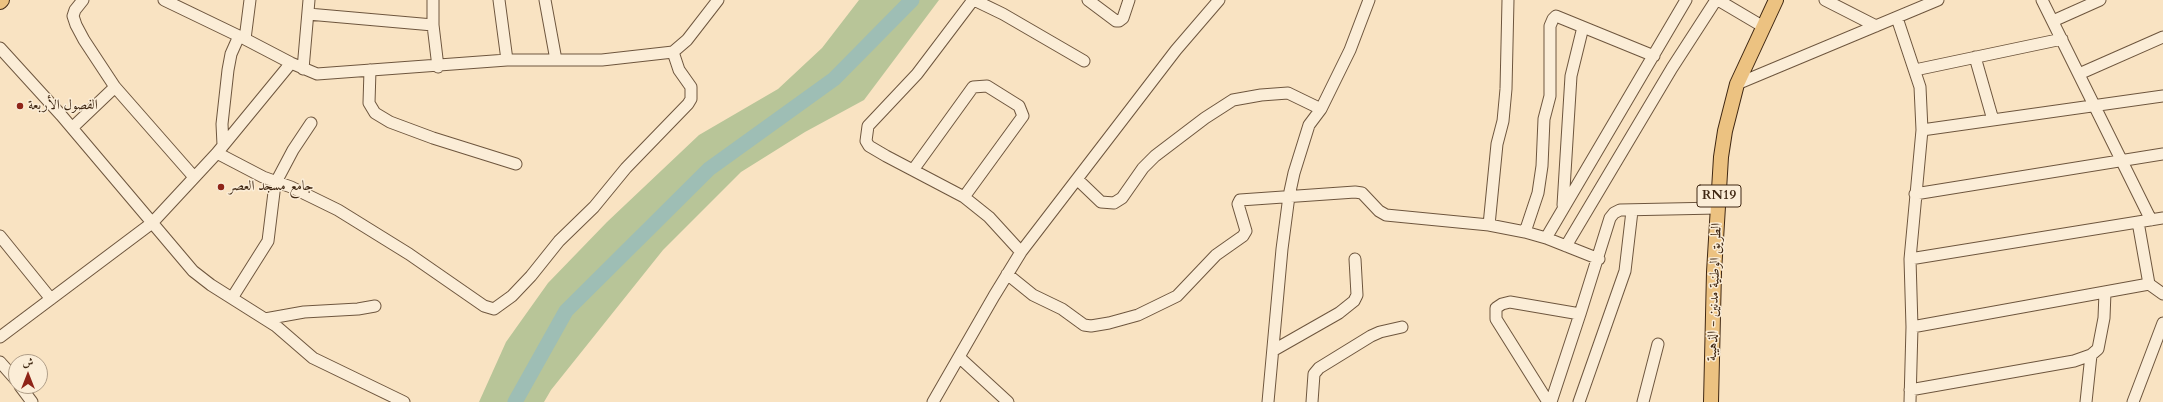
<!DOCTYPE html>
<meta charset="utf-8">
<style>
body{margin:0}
#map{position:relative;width:2163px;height:402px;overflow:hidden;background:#f9e3c2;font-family:Cardo,Amiri,serif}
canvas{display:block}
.north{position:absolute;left:8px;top:354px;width:40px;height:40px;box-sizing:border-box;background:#fbedd7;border:1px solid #b09e88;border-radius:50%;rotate:0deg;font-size:11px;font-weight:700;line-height:16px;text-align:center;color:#3f2712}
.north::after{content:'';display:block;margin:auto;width:14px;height:18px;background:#8f2418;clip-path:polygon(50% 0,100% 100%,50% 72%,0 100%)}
</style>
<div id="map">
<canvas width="2163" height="402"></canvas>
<div class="north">ش</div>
</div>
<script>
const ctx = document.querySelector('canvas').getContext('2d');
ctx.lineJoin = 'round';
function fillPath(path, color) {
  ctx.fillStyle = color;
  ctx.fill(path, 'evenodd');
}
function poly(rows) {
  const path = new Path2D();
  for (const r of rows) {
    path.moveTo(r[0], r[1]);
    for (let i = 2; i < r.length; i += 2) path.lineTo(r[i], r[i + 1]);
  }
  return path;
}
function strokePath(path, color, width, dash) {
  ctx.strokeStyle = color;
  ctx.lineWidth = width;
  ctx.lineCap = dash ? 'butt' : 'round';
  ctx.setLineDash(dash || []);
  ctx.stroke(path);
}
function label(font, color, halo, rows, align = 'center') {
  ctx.font = font + ' Cardo,Amiri,serif';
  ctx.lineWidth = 3;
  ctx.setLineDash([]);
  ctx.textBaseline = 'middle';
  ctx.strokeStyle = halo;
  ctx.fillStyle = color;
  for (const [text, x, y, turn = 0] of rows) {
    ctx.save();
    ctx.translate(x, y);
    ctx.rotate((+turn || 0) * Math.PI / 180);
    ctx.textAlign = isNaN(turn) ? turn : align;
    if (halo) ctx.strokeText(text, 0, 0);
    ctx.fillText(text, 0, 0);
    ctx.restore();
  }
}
fillPath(poly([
 [859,0,939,0,864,100,805,132,741,172,663,250,551,390,544,402,479,402,506,342,548,283,607,222,699,135,778,89,822,48]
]), '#b8c598');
strokePath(poly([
 [515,402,566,311,709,169,834,79,912,0]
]), '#9ebeb5', 15);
const minor = poly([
 [83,0,75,10,73,16,76,25,84,40,115,87,194,177],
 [164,0,245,39,291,63,317,74,507,60,602,60,673,52,687,40,718,0],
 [433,0,433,25,438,67],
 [499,0,507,60],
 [545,0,556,60],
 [973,0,917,74,868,126,866,141,869,146,886,156,964,197,989,217,1021,252],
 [974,0,1003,14,1084,61],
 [1088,0,1116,21,1119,21,1123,18,1129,0],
 [1718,0,1762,26],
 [1825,0,1876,26],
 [2042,0,2151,220],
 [308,14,433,25],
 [1897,18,1920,87,1922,130,1910,259,1912,327,1910,402],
 [2053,21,2100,0],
 [245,39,250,0],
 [0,48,61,115,193,271,211,285,276,326,313,358,404,402],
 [1975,57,1993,120],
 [303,69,309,0],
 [370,70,369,103,375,113,390,122,433,138,516,164],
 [1915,70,2062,39],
 [2079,74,2163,37],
 [1737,84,1938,0],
 [72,128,115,87],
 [1922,130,2163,96],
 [223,145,222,124,228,70,231,54,239,36],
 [217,153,263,177,291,187,338,210,409,254,484,306,494,309,512,296,531,276,559,241,594,207,626,168,688,104,691,99,691,87,679,70,673,52],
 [913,170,973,87,987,86,1019,106,1023,116,964,197],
 [1077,179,1101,202,1114,203,1122,198,1143,168,1155,156,1205,118,1233,100,1261,95,1288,93,1321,109],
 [1915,194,2163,154],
 [1563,205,1571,76,1583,27],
 [2138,222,2149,284,2163,294],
 [1489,225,1497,144,1503,121,1506,89,1508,0],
 [1525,232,1538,193,1542,166,1544,119,1550,96,1550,26,1553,19,1556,16,1654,56],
 [0,236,51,299],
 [1546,238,1686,0],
 [1566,246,1672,68,1716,0],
 [1910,259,2163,218],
 [1007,274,1033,295,1062,309,1084,325,1091,326,1109,323,1138,315,1177,296,1216,255,1243,236,1246,231,1238,204,1240,200,1355,192,1362,193,1379,211,1386,215,1489,225,1525,232,1546,238,1599,259],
 [232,298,268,241,275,184,293,150,311,123],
 [1580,314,1610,218,1614,213,1620,210,1718,208],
 [265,319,304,312,358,309,375,306],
 [1912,327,2149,284],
 [0,337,152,223,217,153,291,63],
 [1274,350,1339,313,1354,301,1357,295,1355,259],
 [959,357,1008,402],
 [0,362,16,380],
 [20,386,32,402],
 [1910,390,2074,361,2091,355,2098,349,2104,318,2105,292],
 [933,402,994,296,1021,252,1176,50,1219,0],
 [1268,402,1282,249,1289,196,1294,173,1309,125,1321,109,1350,50,1369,0],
 [1312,402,1314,374,1319,368,1371,336,1380,332,1402,327],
 [1548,402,1496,319,1496,308,1502,304,1510,302,1580,314,1551,402],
 [1579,402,1625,271,1632,211],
 [1643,402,1658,344],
 [2086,402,2091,355],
 [2133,402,2163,323]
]);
const major = poly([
 [0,2,2,0],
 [1711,402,1714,272,1721,157,1725,131,1737,84,1776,0]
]);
strokePath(minor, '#6e563e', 13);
strokePath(major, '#3f2712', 16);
strokePath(minor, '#fbedd7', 11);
strokePath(major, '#ecc281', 14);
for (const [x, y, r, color] of [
 [20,106,4,"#8f2418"],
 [221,187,4,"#8f2418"]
]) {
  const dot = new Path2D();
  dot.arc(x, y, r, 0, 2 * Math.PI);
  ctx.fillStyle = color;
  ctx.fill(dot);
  strokePath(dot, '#fbedd7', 1.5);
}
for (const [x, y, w] of [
 [1719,196,44]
]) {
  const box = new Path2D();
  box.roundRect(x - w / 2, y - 11, w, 22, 3);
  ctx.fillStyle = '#fbedd7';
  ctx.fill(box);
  strokePath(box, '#3f2712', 1);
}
label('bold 13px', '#3f2712', null, [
 ["RN19",1719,196]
]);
label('14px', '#3f2712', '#fbedd7', [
 ["الفصول الأربعة",28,106],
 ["جامع مسجد العصر",229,187]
], 'left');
label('14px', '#3f2712', '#fbedd7', [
 ["الطريق الوطنية مدنين - الذهيبة",1715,292,-88]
]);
</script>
